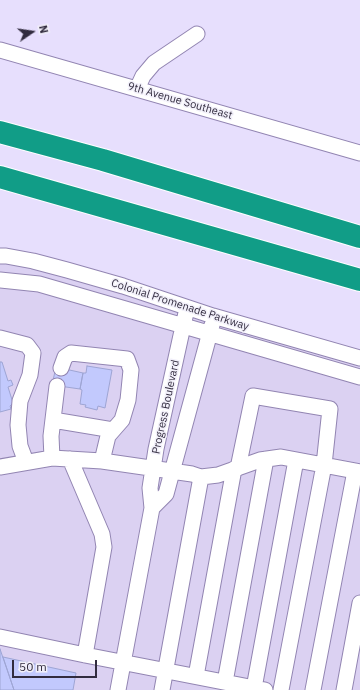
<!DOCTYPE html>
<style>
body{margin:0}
#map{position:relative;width:360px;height:690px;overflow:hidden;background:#e7dffd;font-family:"IBM Plex Sans",sans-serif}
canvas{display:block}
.north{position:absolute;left:12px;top:12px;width:40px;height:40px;-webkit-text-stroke:3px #f2f0fa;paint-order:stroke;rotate:77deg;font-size:11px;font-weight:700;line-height:16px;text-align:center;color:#322c3f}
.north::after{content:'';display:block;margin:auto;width:14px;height:18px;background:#322c3f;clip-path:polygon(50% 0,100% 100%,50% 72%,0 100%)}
.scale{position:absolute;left:12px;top:660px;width:85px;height:18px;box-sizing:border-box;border:2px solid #322c3f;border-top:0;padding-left:5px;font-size:12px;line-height:14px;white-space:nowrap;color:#322c3f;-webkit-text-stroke:3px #f2f0fa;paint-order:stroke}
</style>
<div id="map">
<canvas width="360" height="690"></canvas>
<div class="north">N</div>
<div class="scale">50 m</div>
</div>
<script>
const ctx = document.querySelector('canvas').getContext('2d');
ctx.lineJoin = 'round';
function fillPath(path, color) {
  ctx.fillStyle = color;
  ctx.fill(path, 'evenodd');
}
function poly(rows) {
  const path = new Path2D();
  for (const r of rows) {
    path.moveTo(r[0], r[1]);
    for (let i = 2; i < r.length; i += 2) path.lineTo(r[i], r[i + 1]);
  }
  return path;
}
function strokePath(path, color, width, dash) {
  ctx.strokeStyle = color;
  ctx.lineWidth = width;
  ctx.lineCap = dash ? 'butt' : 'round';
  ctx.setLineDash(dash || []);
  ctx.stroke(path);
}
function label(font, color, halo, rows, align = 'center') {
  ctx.font = font + ' "IBM Plex Sans",sans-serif';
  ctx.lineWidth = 3;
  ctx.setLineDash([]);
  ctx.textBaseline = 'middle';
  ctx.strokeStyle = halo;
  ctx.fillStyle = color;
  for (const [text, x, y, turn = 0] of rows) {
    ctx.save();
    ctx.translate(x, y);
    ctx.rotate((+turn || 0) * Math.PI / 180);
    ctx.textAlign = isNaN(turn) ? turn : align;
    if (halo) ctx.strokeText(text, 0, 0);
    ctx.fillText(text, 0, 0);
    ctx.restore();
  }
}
fillPath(poly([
 [0,254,360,351,360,690,0,690]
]), '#dbd1f2');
const building = poly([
 [0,362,2,362,8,381,11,380,13,385,8,387,13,403,10,406,11,409,0,412,0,362],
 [87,366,112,370,105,408,98,406,97,410,85,407,86,405,80,404,82,390,80,389,83,373,86,373,87,366],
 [56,367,83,373,80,389,52,385,56,367],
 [0,649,14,690,0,690,0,649],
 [3,657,76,673,73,690,14,690,3,657]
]);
fillPath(building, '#c2c9fd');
strokePath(building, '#9ea5d4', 1);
const minor = poly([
 [0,50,360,153],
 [137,89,143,76,154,63,197,34],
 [0,256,6,256,33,261,67,270,123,286,213,316,360,358],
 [0,280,39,284,360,377],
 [0,338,27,345,33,353,30,375,20,401,18,425,20,446,26,462],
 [61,368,65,357,71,353,127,359,131,370,128,400,122,420,108,436,102,461],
 [53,420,113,430],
 [52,458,51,436,57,386],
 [70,459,102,534,104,547,85,655],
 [0,467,52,458,102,461,192,474,201,477,218,475,260,460,281,457,360,472],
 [238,468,253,396,330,409,324,465,281,690],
 [152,508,166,494,212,325],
 [0,637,85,655,265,690],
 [196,676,234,469],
 [225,682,266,459],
 [254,688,296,460],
 [118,690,152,508,150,488,156,449,187,308],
 [162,690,201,477],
 [313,690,355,471],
 [344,690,360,603]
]);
const highway = poly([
 [0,132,103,160,360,237],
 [0,177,360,280]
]);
strokePath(minor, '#9285b2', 17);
strokePath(highway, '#fff', 24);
strokePath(minor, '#fff', 15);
strokePath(highway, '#119d87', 22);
label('11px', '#322c3f', '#f2f0fa', [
 ["9th Avenue Southeast",180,101,16],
 ["Colonial Promenade Parkway",180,305,18],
 ["Progress Boulevard",166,407,-78]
]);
</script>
